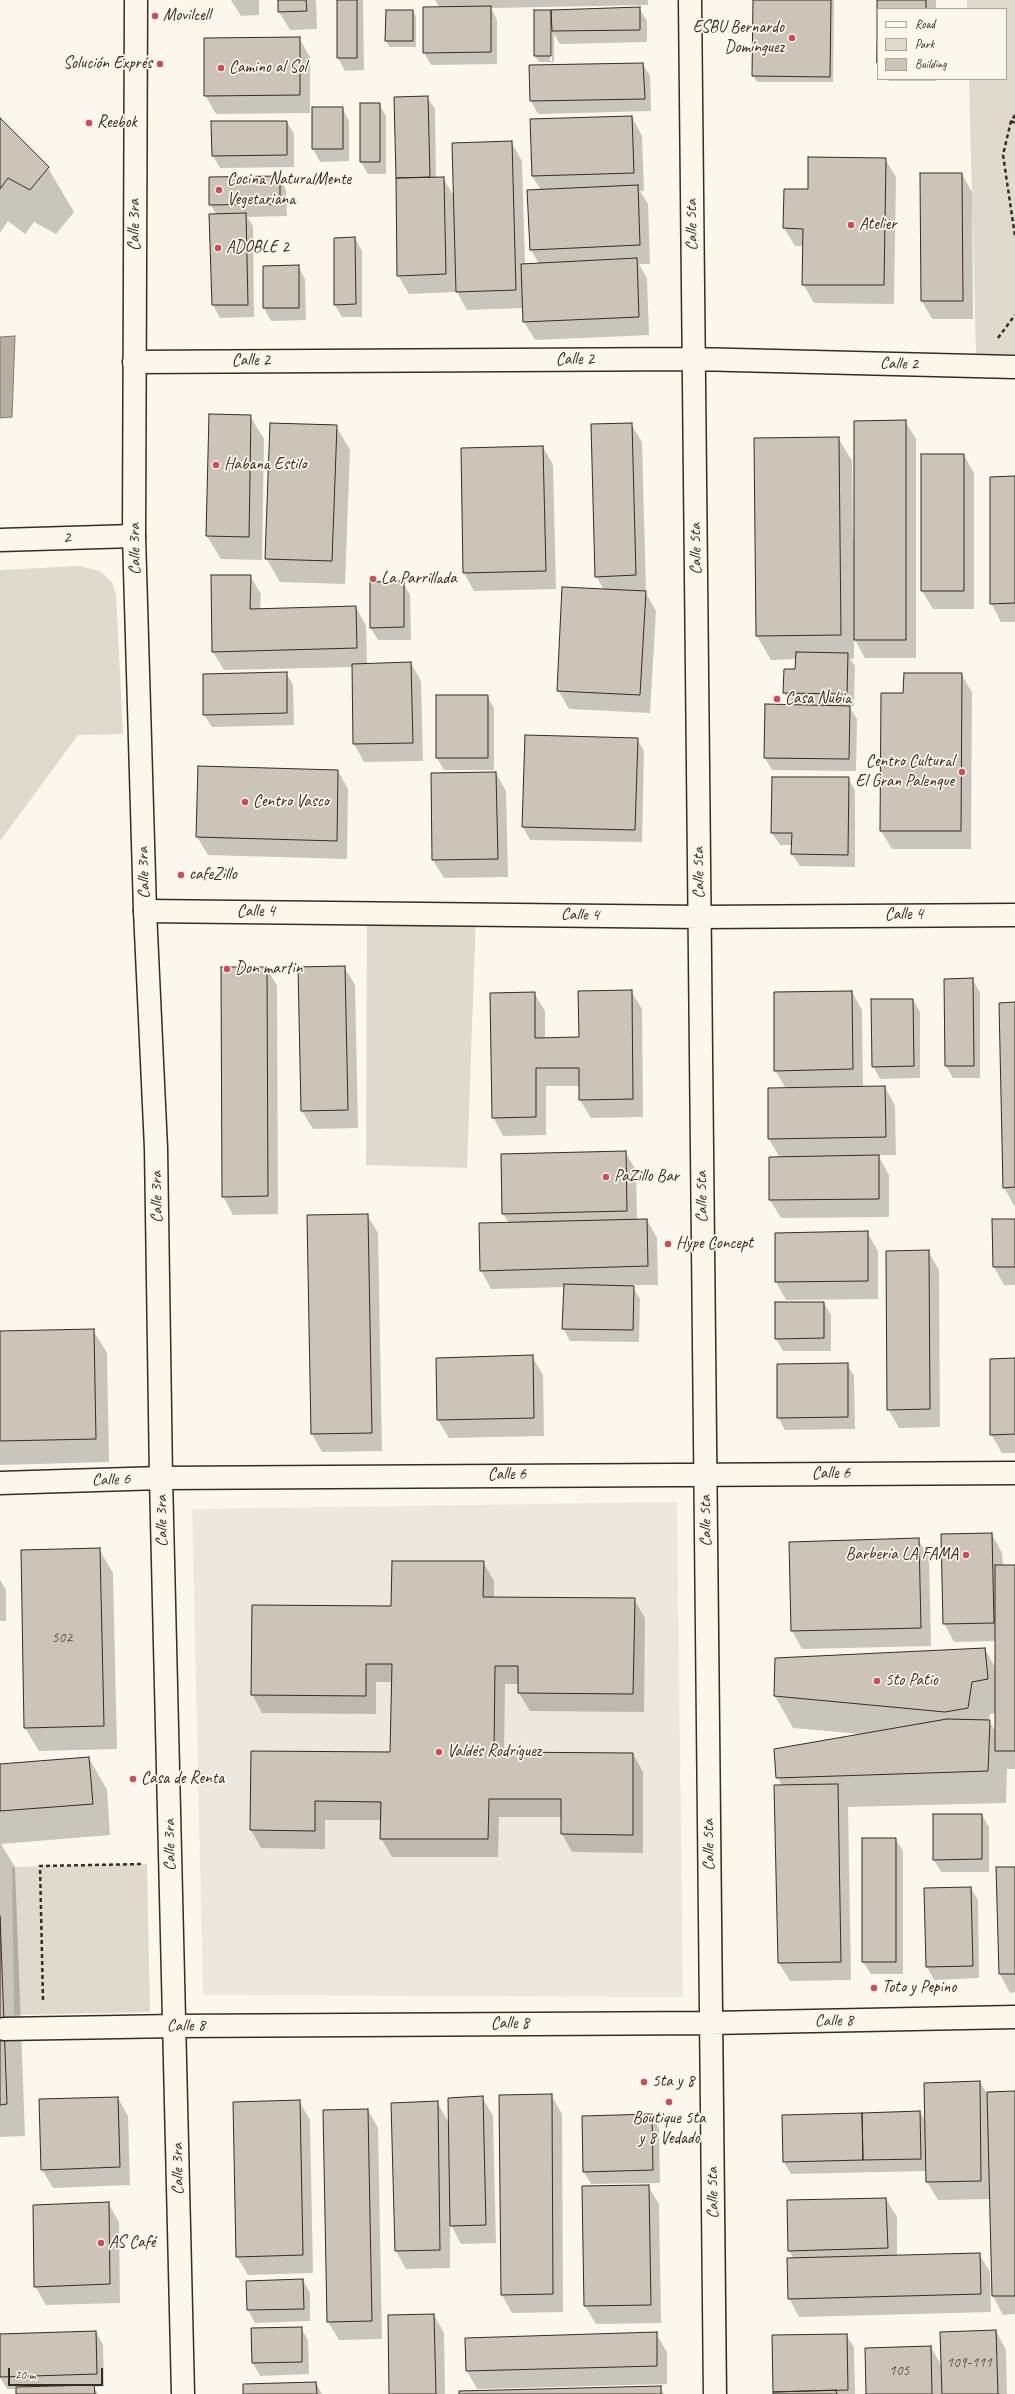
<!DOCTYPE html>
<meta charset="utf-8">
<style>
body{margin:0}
#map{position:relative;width:1015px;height:2394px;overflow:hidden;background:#fbf7ec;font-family:Caveat,sans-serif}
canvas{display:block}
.legend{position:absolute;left:877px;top:8px;width:130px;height:72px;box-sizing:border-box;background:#fbf7ec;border:1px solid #aea59a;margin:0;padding:5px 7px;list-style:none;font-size:12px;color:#3b2a1e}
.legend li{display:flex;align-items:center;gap:8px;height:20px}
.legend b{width:20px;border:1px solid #aea59a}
.scale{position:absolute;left:8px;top:2368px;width:95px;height:18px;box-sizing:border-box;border:2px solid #3b2a1e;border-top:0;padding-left:5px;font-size:12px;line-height:14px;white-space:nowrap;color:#3b2a1e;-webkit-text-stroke:3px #fbf7ec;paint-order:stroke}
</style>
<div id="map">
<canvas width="1015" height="2394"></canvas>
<ul class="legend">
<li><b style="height:5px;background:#fbf7ec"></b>Road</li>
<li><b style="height:11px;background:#dfd9ce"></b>Park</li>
<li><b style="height:11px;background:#ccc4b9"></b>Building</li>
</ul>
<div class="scale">20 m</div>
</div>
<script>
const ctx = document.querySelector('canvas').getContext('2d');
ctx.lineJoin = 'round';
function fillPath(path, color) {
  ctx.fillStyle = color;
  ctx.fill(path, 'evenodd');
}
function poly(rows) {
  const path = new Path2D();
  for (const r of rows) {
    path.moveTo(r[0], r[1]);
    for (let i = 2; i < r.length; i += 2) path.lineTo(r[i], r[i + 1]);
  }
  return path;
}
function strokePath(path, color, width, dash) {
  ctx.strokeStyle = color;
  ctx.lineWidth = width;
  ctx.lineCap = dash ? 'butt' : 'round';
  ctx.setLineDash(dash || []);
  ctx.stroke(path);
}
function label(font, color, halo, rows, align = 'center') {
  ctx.font = font + ' Caveat,sans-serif';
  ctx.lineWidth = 3.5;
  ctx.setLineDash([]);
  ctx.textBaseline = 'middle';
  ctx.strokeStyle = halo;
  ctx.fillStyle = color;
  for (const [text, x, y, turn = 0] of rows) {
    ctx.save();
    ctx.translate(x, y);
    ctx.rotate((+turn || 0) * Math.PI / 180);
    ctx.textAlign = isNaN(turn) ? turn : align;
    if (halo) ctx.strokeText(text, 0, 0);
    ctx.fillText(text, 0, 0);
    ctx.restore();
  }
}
fillPath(poly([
 [677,1502,683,1997,203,1995,192,1509]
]), '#ede8dd');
fillPath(poly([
 [967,0,1015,0,1015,354,976,354,969,79,1006,79,1006,9,967,9],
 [79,566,100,571,112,582,116,594,123,734,78,735,0,841,0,570],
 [367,913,476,914,467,1168,366,1165],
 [147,1864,150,2012,14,2015,12,1867]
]), '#dfd9ce');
const water = poly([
 [15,336,12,417,0,418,0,337,15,336]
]);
fillPath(water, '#b6aea2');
strokePath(water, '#85796d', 1);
fillPath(poly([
 [231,0,259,0,259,15,241,16],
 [279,0,316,0,317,29,290,30,279,12],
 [338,0,363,0,364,70,345,71,338,58],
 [435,0,648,0,648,5,491,8,497,20,497,64,431,65,424,52,440,8],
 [754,0,834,0,833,82,757,82,753,76],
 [878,0,936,0,936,9,878,9],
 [639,8,647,21,647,42,560,44,554,34,554,62,539,62,535,56,535,11],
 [550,16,552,16,552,61,550,61],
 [387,11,413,11,416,17,416,47,390,47,386,41],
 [299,38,310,57,310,113,216,114,205,95],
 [643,64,650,76,651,111,538,114,531,101,531,66],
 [887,79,936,79,936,81,889,81],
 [427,97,435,109,436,178,443,178,454,196,511,142,522,161,525,265,539,264,531,250,541,190,532,176,531,120,632,117,642,136,644,191,640,191,648,204,650,264,639,264,647,278,649,335,535,340,524,322,524,308,467,310,457,292,409,294,398,275,397,178],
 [361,104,379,104,386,116,386,174,368,174,361,162],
 [313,108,342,108,349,121,349,161,320,162,313,149],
 [0,120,48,168,74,212,56,234,34,222,25,234,8,221,0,233],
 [287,122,294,134,294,167,220,168,213,156],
 [885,159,896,177,894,304,814,303,803,284,804,246,795,246,784,228,809,190],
 [962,174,972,192,973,319,932,319,922,301],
 [279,177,286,190,287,216,247,217,253,226,254,317,220,318,213,305,210,215,216,214,210,204],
 [355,238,362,251,362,317,342,317,335,305],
 [298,266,305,279,306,320,271,321,264,308,264,267],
 [250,416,264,439,262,560,221,559,207,536],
 [905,421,916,439,916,658,865,658,854,638,854,659,850,659,855,666,854,706,849,706,857,719,856,771,772,770,765,758,792,706,784,693,785,670,796,670,797,659,771,660,757,636,755,439,838,438,852,461,853,539,855,539],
 [631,424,642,442,646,593,656,611,650,713,569,709,558,690,604,590,596,576],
 [336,426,350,450,345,584,280,582,266,558],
 [543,447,553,465,556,589,474,591,464,573],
 [922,455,964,455,974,473,974,609,933,609,922,591],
 [1015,477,1015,622,1001,622,991,603],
 [212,576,250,576,261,594,260,609,356,607,366,626,367,664,411,663,421,681,423,761,364,762,354,744,353,667,224,670,213,652],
 [403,582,410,595,411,640,378,640,370,627],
 [286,673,293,685,294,725,212,727,204,715],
 [961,674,972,692,971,849,892,849,881,831,882,694,904,694],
 [487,696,494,708,494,770,444,770,437,758],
 [526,736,637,739,644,751,642,842,530,840,523,827],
 [199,767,338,771,348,789,347,859,208,855,197,837],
 [496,773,506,791,508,877,444,878,433,860,432,774],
 [848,778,855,790,855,867,800,866,792,854,792,845,780,845,772,833],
 [344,967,355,985,358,1128,313,1129,302,1111],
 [267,968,277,986,278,1214,233,1215,223,1196],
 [972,979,980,992,980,1078,953,1078,946,1066],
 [631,991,642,1009,643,1117,591,1118,580,1100,580,1086,546,1086,546,1135,503,1136,493,1117,534,993,545,1011,545,1038,580,1038],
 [852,992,862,1010,863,1088,885,1087,895,1106,896,1155,878,1155,889,1175,889,1217,781,1218,770,1200,780,1158,769,1139,786,1089,775,1070],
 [913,1000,920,1012,920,1078,880,1079,873,1066],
 [1015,1003,1015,1206,1014,1206,1004,1187],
 [625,1152,636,1170,637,1220,647,1220,657,1238,658,1285,632,1285,640,1299,639,1342,570,1341,563,1328,565,1287,491,1289,481,1270,509,1223,503,1214],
 [367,1215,378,1233,382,1451,322,1452,312,1434,308,1216],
 [993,1220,1015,1220,1015,1285,1004,1285,994,1267],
 [867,1232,878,1251,878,1299,786,1300,776,1282],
 [928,1251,939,1270,940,1427,899,1428,888,1409],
 [824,1303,831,1315,831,1351,783,1351,776,1339],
 [93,1330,107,1353,109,1462,0,1465,0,1332],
 [532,1356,543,1375,544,1436,449,1438,438,1420,437,1359],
 [1015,1359,1015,1453,1002,1453,991,1434],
 [847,1364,854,1376,855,1429,785,1430,778,1417],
 [992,1534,1002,1553,1003,1566,1015,1566,1015,1769,1007,1769,1006,1803,848,1807,851,1980,790,1981,779,1963,782,1786,777,1777,862,1734,793,1728,775,1696,985,1649,996,1669,996,1641,954,1642,944,1623],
 [996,1713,996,1732,989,1721,990,1714],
 [918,1539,929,1557,931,1646,802,1649,792,1631],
 [99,1549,113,1573,117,1749,39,1751,25,1728],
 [483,1562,494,1581,494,1598,634,1599,645,1618,644,1712,530,1711,519,1693,519,1684,505,1684,504,1753,633,1754,643,1772,643,1853,572,1852,562,1834,562,1817,499,1817,498,1857,392,1857,381,1838,381,1820,325,1820,325,1849,261,1848,251,1830,252,1752,391,1753,393,1682,376,1682,376,1714,262,1713,252,1694,392,1607],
 [0,1580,6,1590,6,1621,0,1621],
 [89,1758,107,1790,110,1835,1,1844,15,1867,25,2136,0,2137,0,1765],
 [982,1815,989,1827,989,1872,941,1872,934,1860],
 [863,1839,895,1839,903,1851,903,1974,871,1974,863,1962],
 [997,1868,1015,1868,1015,1992,1010,1993,1000,1974],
 [971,1888,978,1900,979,1978,934,1980,927,1967,925,1889],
 [980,2082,989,2097,1015,2092,1015,2314,1003,2315,993,2296,991,2199,938,2200,927,2182,927,2171,791,2174,784,2162,920,2112,926,2122],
 [551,2095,562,2114,563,2312,512,2313,502,2295],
 [482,2097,493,2116,496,2243,461,2244,450,2223,450,2268,406,2269,396,2251,437,2102,449,2123],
 [118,2098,128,2116,130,2185,53,2188,42,2169],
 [299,2101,310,2120,313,2273,248,2275,237,2257],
 [368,2110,378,2128,382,2339,339,2340,328,2322,324,2111],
 [652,2115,659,2128,660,2183,591,2184,584,2172],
 [648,2186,659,2204,661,2323,596,2324,585,2306],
 [886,2199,897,2217,897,2256,979,2254,990,2272,991,2312,799,2317,789,2298,794,2259,789,2251],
 [108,2203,119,2222,120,2303,46,2305,35,2286],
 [303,2280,310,2293,310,2321,255,2323,248,2310,247,2282],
 [434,2315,444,2333,445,2394,390,2394],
 [301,2328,308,2340,309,2374,260,2376,253,2363,252,2329],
 [996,2331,1006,2350,1007,2394,867,2394,931,2347,942,2367],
 [96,2332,103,2345,104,2386,94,2387,98,2394,17,2394,17,2389,7,2389,0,2377,0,2335],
 [656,2334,667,2352,667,2384,477,2389,467,2371],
 [846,2335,854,2347,855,2394,774,2394],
 [316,2383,322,2394,244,2394],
 [660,2387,664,2394,460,2394]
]), '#0003');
const building = poly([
 [278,0,306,0,307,11,278,12,278,0],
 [337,0,357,0,357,58,337,58,337,0],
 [753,0,831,0,830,77,752,76,753,0],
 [877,0,926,0,926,9,878,9,877,63,877,0],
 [491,6,491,52,423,53,423,7,491,6],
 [640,7,640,30,552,31,551,10,640,7],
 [386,10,413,10,413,41,385,41,386,10],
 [534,10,551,10,551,56,534,56,534,10],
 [300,37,300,95,204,96,204,38,300,37],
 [643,63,645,99,530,101,529,65,643,63],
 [428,96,430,177,396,178,394,97,428,96],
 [360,103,380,103,380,162,360,162,360,103],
 [312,107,343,107,343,149,312,149,312,107],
 [632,116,634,173,532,176,530,119,632,116],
 [0,118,49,167,30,190,8,178,0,189,0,118],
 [211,121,287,121,287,155,212,156,211,121],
 [512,141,516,290,456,292,452,143,512,141],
 [808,157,886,158,884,285,802,285,803,229,783,228,784,189,808,189,808,157],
 [920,173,962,173,963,301,921,301,920,173],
 [280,176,280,204,209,205,209,177,280,176],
 [444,177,446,274,397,276,396,178,444,177],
 [638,185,640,245,530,250,527,190,638,185],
 [246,213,248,305,212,305,209,214,246,213],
 [355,237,356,304,334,305,334,238,355,237],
 [637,258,639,317,523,322,521,264,637,258],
 [299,265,299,308,263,308,263,266,299,265],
 [209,414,251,415,249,537,206,536,209,414],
 [906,420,906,640,854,640,854,421,906,420],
 [270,423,337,425,332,561,265,559,270,423],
 [632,423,636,575,595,577,591,424,632,423],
 [839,437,841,635,756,636,754,438,839,437],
 [543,446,546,571,463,573,461,448,543,446],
 [921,454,964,454,964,591,921,591,921,454],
 [1015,476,1015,603,990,604,990,477,1015,476],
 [211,575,251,575,250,609,356,606,357,648,212,652,211,575],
 [404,581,404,627,370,628,370,582,404,581],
 [562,587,646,591,640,695,557,691,562,587],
 [796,652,848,653,847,694,783,693,784,669,795,669,796,652],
 [411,662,413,743,353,744,352,664,411,662],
 [287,672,287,713,203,715,203,674,287,672],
 [904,673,962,673,961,831,880,831,881,693,903,693,904,673],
 [436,695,488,695,488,758,436,758,436,695],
 [765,704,850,706,849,759,764,758,765,704],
 [525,735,638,738,635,830,522,827,525,735],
 [198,766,338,770,337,841,196,837,198,766],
 [496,772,498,859,432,860,431,773,496,772],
 [772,777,849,777,848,855,791,854,792,833,771,833,772,777],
 [345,966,348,1110,301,1111,298,967,345,966],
 [221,967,267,967,268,1196,222,1197,221,967],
 [973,978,974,1066,945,1066,944,979,973,978],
 [632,990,633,1099,579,1100,579,1068,536,1068,536,1117,492,1118,490,993,535,992,535,1038,579,1037,578,991,632,990],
 [852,991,853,1069,774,1071,774,992,852,991],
 [871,999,913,999,914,1066,872,1067,871,999],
 [1015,1002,1015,1187,1003,1188,999,1003,1015,1002],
 [885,1086,886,1137,768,1139,768,1088,885,1086],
 [626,1151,627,1211,502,1214,501,1154,626,1151],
 [879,1155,879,1199,769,1200,769,1157,879,1155],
 [368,1214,372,1433,311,1434,307,1215,368,1214],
 [647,1219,648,1266,480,1271,479,1223,647,1219],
 [992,1219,1015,1219,1015,1267,993,1267,992,1219],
 [868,1231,868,1281,775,1282,775,1233,868,1231],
 [929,1250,930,1409,887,1410,886,1251,929,1250],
 [564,1284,634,1286,633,1330,562,1329,564,1284],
 [775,1302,824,1302,824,1338,775,1339,775,1302],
 [94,1329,96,1439,0,1441,0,1331,94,1329],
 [533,1355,534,1418,437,1420,436,1358,533,1355],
 [1015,1358,1015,1434,990,1435,990,1359,1015,1358],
 [848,1363,848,1417,777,1418,777,1364,848,1363],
 [992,1533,994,1623,943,1624,941,1534,992,1533],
 [919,1538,921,1628,791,1631,789,1542,919,1538],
 [100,1548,104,1726,24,1728,21,1550,100,1548],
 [392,1561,484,1561,483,1597,635,1598,633,1694,518,1693,518,1666,495,1666,494,1752,633,1753,633,1835,561,1834,561,1799,489,1799,488,1839,380,1839,381,1802,315,1801,315,1831,250,1830,251,1751,390,1752,392,1664,366,1664,366,1696,251,1695,252,1605,391,1606,392,1561],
 [995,1565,1015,1565,1015,1751,995,1751,995,1565],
 [985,1648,988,1679,972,1682,968,1708,945,1712,774,1696,775,1658,985,1648],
 [947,1719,990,1720,988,1771,776,1778,774,1749,947,1719],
 [89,1757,93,1804,0,1811,0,1764,89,1757],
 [838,1784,841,1962,778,1963,774,1785,838,1784],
 [933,1814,982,1814,982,1859,933,1860,933,1814],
 [862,1838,896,1838,896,1962,862,1962,862,1838],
 [996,1867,1015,1867,1015,1974,999,1974,996,1867],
 [971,1887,973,1966,926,1967,924,1888,971,1887],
 [0,1916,7,2104,0,2105,0,1916],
 [980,2081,981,2181,926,2182,924,2083,980,2081],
 [1015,2091,1015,2296,992,2296,987,2092,1015,2091],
 [552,2094,553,2294,501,2295,499,2095,552,2094],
 [483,2096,486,2225,450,2226,448,2098,483,2096],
 [118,2097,120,2167,41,2170,39,2099,118,2097],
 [300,2100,303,2255,236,2257,233,2102,300,2100],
 [438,2101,440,2250,395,2251,391,2103,438,2101],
 [368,2109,372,2321,327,2322,323,2110,368,2109],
 [920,2111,921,2159,863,2160,862,2113,920,2111],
 [862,2113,863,2160,783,2162,782,2115,862,2113],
 [652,2114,653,2170,583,2172,582,2116,652,2114],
 [649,2185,651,2305,584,2306,582,2186,649,2185],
 [886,2198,888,2248,788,2251,787,2200,886,2198],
 [109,2202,110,2284,34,2287,33,2205,109,2202],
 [980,2253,981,2294,788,2299,787,2258,980,2253],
 [303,2279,304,2309,247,2310,246,2281,303,2279],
 [434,2314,436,2394,389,2394,388,2315,434,2314],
 [302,2327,302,2362,252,2363,251,2328,302,2327],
 [996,2330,998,2394,942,2394,940,2332,996,2330],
 [96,2331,97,2374,0,2377,0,2334,96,2331],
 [657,2332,657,2366,466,2371,465,2338,657,2332],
 [847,2334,848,2390,773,2392,772,2335,847,2334],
 [931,2346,932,2394,866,2394,865,2348,931,2346],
 [316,2382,317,2394,243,2394,243,2384,316,2382],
 [94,2385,95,2394,16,2394,16,2387,94,2385],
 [661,2386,661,2394,459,2394,459,2391,661,2386],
 [836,2390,837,2394,773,2394,773,2392,836,2390]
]);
fillPath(building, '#ccc4b9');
strokePath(building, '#3b2a1e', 1);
const minor = poly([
 [690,0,715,2394],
 [134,362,694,359,1015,367],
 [0,540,134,536],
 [145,911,700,917,1015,915],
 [0,1483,161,1478,1015,1473],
 [4,2029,175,2026,711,2023,1015,2017]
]);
const major = poly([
 [136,0,134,536,145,911,156,1148,161,1478,183,2394]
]);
strokePath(minor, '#3b2a1e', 25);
strokePath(major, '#3b2a1e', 25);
strokePath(poly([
 [1015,115,1011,121,1003,155,1015,236],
 [1011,121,1015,123],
 [998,338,1015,315],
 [43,2000,40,1866,143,1864]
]), '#3b2a1e', 2.5, [4, 3]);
strokePath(minor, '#fbf7ec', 22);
strokePath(major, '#fbf7ec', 22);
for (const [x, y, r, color] of [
 [155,16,4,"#d1495b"],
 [792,38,4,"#d1495b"],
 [160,64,4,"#d1495b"],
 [221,68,4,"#d1495b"],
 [89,123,4,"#d1495b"],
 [219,190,4,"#d1495b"],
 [851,225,4,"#d1495b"],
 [218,248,4,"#d1495b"],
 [216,465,4,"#d1495b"],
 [373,579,4,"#d1495b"],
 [777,699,4,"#d1495b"],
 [962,772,4,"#d1495b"],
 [245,802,4,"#d1495b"],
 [181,875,4,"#d1495b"],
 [227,969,4,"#d1495b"],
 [606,1177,4,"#d1495b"],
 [668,1244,4,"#d1495b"],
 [966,1555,4,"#d1495b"],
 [877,1681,4,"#d1495b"],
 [439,1752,4,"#d1495b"],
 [133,1779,4,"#d1495b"],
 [874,1988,4,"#d1495b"],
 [644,2082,4,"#d1495b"],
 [669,2102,4,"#d1495b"],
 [101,2243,4,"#d1495b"]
]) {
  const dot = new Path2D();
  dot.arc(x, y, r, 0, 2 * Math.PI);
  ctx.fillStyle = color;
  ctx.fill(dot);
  strokePath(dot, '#fbf7ec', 1.5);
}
label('15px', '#5f5045', null, [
 ["502",62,1638],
 ["109-111",969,2363],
 ["105",899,2371]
]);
label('17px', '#3b2a1e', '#fbf7ec', [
 ["Movilcell",163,16],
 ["ESBU Bernardo",784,28,"right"],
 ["Domínguez",784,48,"right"],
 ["Solución Exprés",152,64,"right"],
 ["Camino al Sol",229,68],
 ["Reebok",97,123],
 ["Cocina NaturalMente",227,180],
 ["Vegetariana",227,200],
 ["Atelier",859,225],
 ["ADOBLE 2",226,248],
 ["Habana Estilo",224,465],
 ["La Parrillada",381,579],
 ["Casa Nubia",785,699],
 ["Centro Cultural",954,762,"right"],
 ["El Gran Palenque",954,782,"right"],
 ["Centro Vasco",253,802],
 ["cafeZillo",189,875],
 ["Don martin",235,969],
 ["PaZillo Bar",614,1177],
 ["Hype Concept",676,1244],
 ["Barbería LA FAMA",958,1555,"right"],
 ["5to Patio",885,1681],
 ["Valdés Rodríguez",447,1752],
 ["Casa de Renta",141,1779],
 ["Toto y Pepino",882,1988],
 ["5ta y 8",652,2082],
 ["Boutique 5ta",669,2119,"center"],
 ["y 8 Vedado",669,2139,"center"],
 ["AS Café",109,2243]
], 'left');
label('17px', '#3b2a1e', '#fbf7ec', [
 ["Calle 3ra",135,225,-90],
 ["Calle 5ta",692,225,-91],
 ["Calle 2",575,360],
 ["Calle 2",251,361],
 ["Calle 2",899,364,1],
 ["2",67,538,-2],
 ["Calle 3ra",135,549,-91],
 ["Calle 5ta",696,549,-91],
 ["Calle 3ra",144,873,-92],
 ["Calle 5ta",699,873,-91],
 ["Calle 4",256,912],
 ["Calle 4",580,915,1],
 ["Calle 4",904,915],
 ["Calle 3ra",157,1197,-91],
 ["Calle 5ta",702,1197,-91],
 ["Calle 6",831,1474],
 ["Calle 6",507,1475],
 ["Calle 6",111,1480,-2],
 ["Calle 3ra",162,1521,-91],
 ["Calle 5ta",706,1521,-91],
 ["Calle 3ra",170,1845,-91],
 ["Calle 5ta",709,1845,-91],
 ["Calle 8",834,2021,-1],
 ["Calle 8",510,2024],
 ["Calle 8",186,2026,-1],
 ["Calle 3ra",178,2169,-91],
 ["Calle 5ta",713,2193,-91]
]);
</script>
